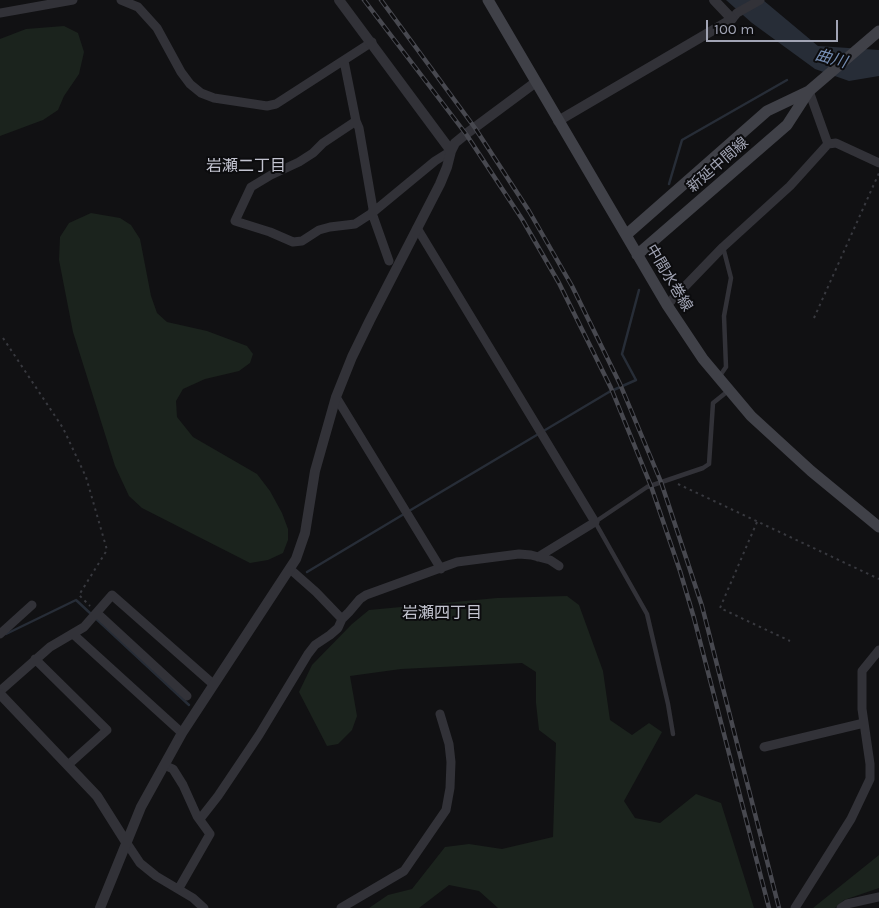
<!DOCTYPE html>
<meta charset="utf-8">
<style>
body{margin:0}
#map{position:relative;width:879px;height:908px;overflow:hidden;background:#111113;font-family:Karla,sans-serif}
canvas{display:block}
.scale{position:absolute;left:706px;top:20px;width:132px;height:22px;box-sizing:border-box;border:2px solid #a1a4b4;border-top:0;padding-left:6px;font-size:15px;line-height:18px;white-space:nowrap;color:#a1a4b4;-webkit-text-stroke:4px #0c0c0e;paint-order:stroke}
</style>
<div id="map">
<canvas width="879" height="908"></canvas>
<div class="scale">100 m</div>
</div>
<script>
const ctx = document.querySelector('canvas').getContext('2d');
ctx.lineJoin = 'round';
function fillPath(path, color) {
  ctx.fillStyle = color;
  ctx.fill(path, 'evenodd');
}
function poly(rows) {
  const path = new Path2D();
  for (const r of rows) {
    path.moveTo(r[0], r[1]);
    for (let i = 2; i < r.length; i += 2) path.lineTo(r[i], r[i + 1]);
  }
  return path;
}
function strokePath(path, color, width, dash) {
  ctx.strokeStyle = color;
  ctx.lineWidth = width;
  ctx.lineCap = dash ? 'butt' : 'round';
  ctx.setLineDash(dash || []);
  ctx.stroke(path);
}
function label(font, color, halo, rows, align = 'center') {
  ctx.font = font + ' Karla,"Noto Sans JP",sans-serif';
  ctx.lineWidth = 4;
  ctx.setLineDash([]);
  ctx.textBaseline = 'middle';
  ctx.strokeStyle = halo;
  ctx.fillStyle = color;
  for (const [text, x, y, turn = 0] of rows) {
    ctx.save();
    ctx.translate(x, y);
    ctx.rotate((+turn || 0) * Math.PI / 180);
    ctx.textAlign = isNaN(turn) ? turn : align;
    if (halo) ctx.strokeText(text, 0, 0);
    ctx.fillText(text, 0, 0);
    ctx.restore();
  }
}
fillPath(poly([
 [64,26,78,33,84,52,79,74,64,96,58,110,43,120,0,136,0,39,26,29],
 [91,213,120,218,131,225,140,239,151,296,157,313,167,322,207,331,247,346,253,354,250,363,239,371,205,379,183,389,176,401,177,417,193,437,257,474,270,491,282,513,288,529,288,540,283,553,268,560,250,563,142,508,129,496,115,466,73,332,59,260,60,237,69,223],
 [567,596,579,605,603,671,610,720,632,735,649,723,662,732,624,801,635,818,660,823,696,794,721,803,754,908,498,908,479,891,449,885,419,908,369,908,388,895,412,889,445,847,469,844,502,849,553,837,556,743,539,730,536,703,536,672,522,663,401,669,350,676,357,716,352,730,338,744,327,746,299,692,312,665,352,624,369,610,497,598],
 [879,855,879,888,844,900,835,908,813,908]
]), '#1b231d');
fillPath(poly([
 [726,0,763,0,818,46,879,50,879,76,849,81,815,69,752,23]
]), '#272d37');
strokePath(poly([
 [669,184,682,140,787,80],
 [409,511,609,392,636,380,622,354,639,290],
 [307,572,404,514],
 [6,634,76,600,189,705]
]), '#272d37', 2.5);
strokePath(poly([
 [814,318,879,173],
 [3,338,63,428,86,477,107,550,79,595,90,606],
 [678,484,879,579],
 [757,522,720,608,790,641]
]), '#38393f', 2, [2.5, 4]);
strokePath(poly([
 [719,377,726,367,724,316,731,278,723,247],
 [673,734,668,704,647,614,595,522,647,487,703,468,709,464,713,403,728,391]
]), '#323238', 4.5);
strokePath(poly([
 [121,0,138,7,157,28,181,72,190,84,201,93,214,98,267,106,276,104,372,42],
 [0,13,73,0],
 [732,19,737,13,760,0],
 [344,61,356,121,323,143,313,153,299,162,271,175,251,187,235,221,270,232,293,242,302,241,319,230,330,227,355,224,372,213,435,161,451,151],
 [809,91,828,144],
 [356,121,359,128,373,209,372,213,389,261],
 [417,228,595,522,538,557],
 [667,305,723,247,790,186,828,144,836,143,879,163],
 [336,397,441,569],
 [290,569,316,592,342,619],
 [97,613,187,696],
 [0,634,32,605],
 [73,634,182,733],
 [35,659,107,730,68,765],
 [0,691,50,647,84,627,112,595,213,684],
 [764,747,864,723],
 [164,765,173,769,183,785,197,816,210,834,179,888],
 [200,819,218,796,259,735,308,654,315,645,330,635,338,628,342,619,349,612,360,599,366,595,457,562,519,554,531,555,550,560,559,566],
 [126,842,140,863,156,876,193,898,204,908],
 [341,908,404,871,446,810,450,788,451,762,449,744,440,714],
 [795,908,851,819,870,779,870,764,862,709,862,671,879,650],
 [841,908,847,904,879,897]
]), '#323238', 9);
strokePath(poly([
 [339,0,451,151],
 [558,121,732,19,714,0],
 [0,694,97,796,126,842],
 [100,908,141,807,182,733,296,559,305,533,315,471,336,397,352,357,370,320,440,184,447,167,451,151,455,143,466,134,536,82]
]), '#323238', 10);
strokePath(poly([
 [488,0,667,305,703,359,751,416,811,471,879,527],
 [626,235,767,111,809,91,879,31],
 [637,255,787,125,809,91]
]), '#404148', 11);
const rail = poly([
 [364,0,466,134,522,219,559,283,611,388,651,486,680,571,694,618,769,908],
 [381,0,475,128,529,211,572,286,620,384,661,482,702,606,779,908]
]);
strokePath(rail, '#47484f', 4.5);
strokePath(rail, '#0c0c0e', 2.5, [8]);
label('15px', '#a1a4b4', '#0c0c0e', [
 ["新延中間線",718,165,-41],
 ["中間水巻線",669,278,59]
]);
label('italic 16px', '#758db2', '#0c0c0e', [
 ["曲川",831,59,16]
]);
label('16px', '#c3c4d0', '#0c0c0e', [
 ["岩瀬二丁目",246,166],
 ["岩瀬四丁目",442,613]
]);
</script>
